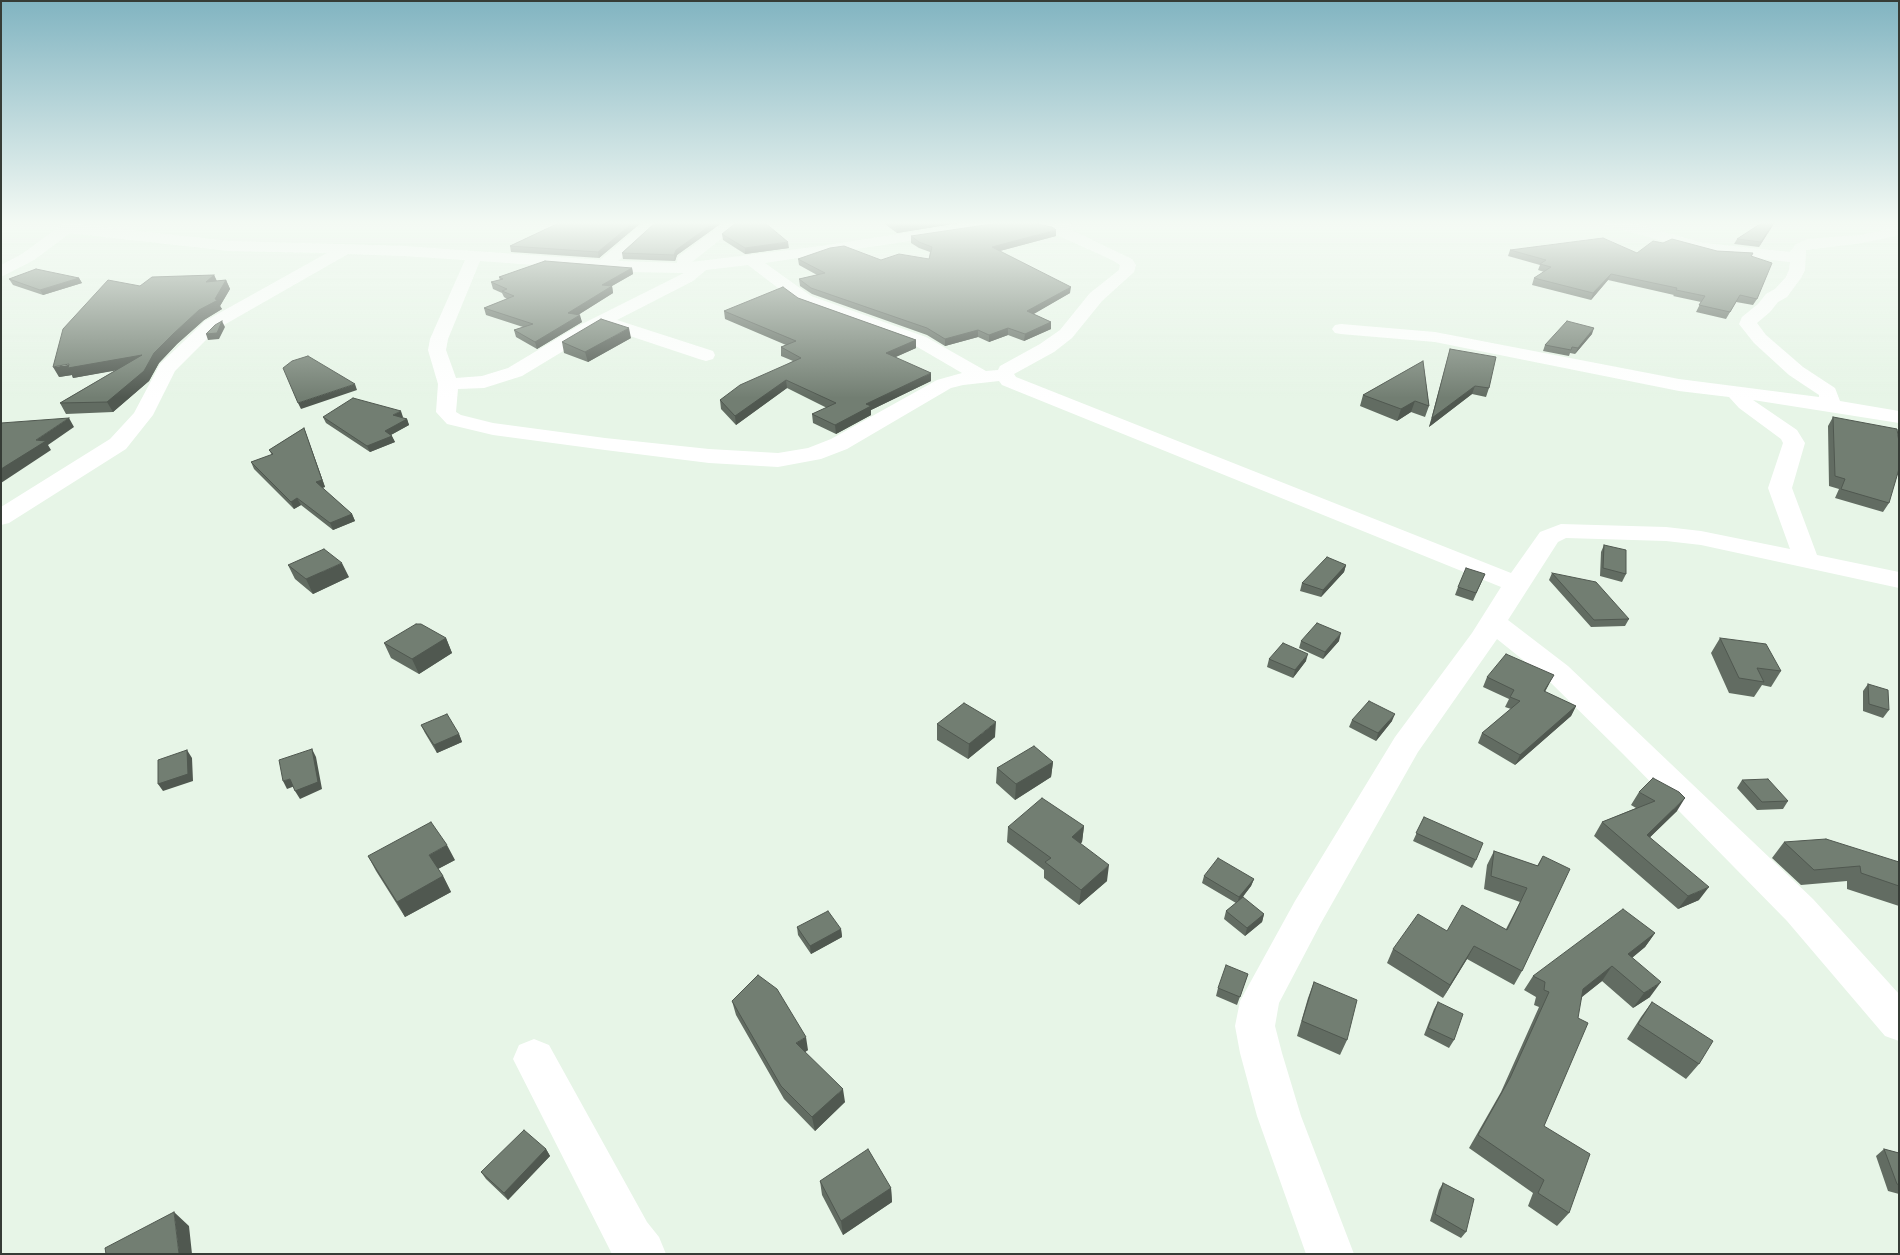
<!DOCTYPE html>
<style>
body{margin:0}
#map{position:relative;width:1900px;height:1255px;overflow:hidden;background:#e7f5e7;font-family:Merriweather,serif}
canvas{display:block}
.frame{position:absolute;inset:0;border:2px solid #363c36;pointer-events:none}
</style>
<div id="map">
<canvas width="1900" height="1255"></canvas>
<div class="frame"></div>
</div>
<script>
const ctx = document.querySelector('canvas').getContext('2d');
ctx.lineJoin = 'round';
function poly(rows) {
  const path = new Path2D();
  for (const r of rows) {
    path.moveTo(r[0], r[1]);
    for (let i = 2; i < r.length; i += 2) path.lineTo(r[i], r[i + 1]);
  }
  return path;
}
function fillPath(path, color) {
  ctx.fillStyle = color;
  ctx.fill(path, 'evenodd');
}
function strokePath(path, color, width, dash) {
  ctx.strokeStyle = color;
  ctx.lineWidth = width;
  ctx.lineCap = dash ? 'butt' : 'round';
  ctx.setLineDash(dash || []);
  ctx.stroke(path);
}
fillPath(poly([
 [66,222,84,222,82,225,229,241,404,246,600,260,645,222,661,222,618,261,677,263,678,257,726,222,742,222,692,262,821,246,978,222,1014,222,1007,226,765,263,811,296,926,337,986,371,998,370,1000,366,1040,344,1060,330,1090,293,1119,270,1120,265,1112,260,1055,234,1051,228,1057,222,1073,222,1067,228,1132,259,1136,265,1134,272,1102,301,1072,338,1054,352,1014,374,1016,377,1511,573,1540,532,1561,524,1666,527,1701,531,1790,549,1768,488,1783,443,1781,439,1739,408,1729,397,1679,391,1435,342,1341,334,1335,333,1332,329,1335,325,1341,324,1435,332,1679,379,1819,397,1819,395,1789,375,1754,343,1739,324,1742,317,1758,304,1766,294,1775,289,1786,277,1789,270,1790,262,1702,252,1606,225,1604,222,1628,222,1703,243,1790,252,1796,244,1808,239,1862,235,1899,227,1899,235,1862,243,1806,250,1805,270,1801,278,1787,297,1778,302,1770,312,1757,323,1766,335,1803,367,1835,388,1840,401,1899,411,1899,423,1753,400,1797,430,1805,443,1792,488,1817,555,1899,572,1899,588,1701,545,1666,541,1566,538,1558,542,1508,620,1568,666,1813,899,1899,994,1899,1041,1885,1036,1787,921,1623,754,1548,680,1497,639,1418,752,1321,923,1279,1003,1275,1026,1282,1053,1301,1116,1354,1254,1306,1254,1257,1116,1240,1053,1235,1026,1240,1001,1295,901,1395,737,1472,633,1501,587,1002,385,999,381,963,385,951,388,847,449,821,459,778,467,709,463,605,450,493,435,447,424,436,412,438,384,428,350,430,339,465,260,404,256,348,254,217,329,175,371,153,415,126,449,9,523,1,525,1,507,110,439,134,413,160,364,205,321,327,253,229,251,70,233,34,260,1,277,1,265,22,254,66,222],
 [480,261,632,272,684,273,578,326,508,368,482,376,456,378,446,350,448,339,480,261],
 [748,265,799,304,914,345,962,373,937,380,831,439,808,448,778,453,709,449,605,438,493,423,461,415,456,412,458,389,484,388,522,376,603,327,699,359,706,361,713,359,715,355,713,351,617,320,693,281,706,270,748,265],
 [534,1039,549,1045,647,1222,659,1237,666,1254,612,1254,513,1059,519,1045,534,1039]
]), '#fff');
fillPath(poly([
 [561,222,642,222,599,258,511,252,510,246],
 [656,222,723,222,677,255,675,261,623,259,622,253],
 [882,222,965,222,897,233],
 [1763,222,1775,222,1759,247,1734,244,1737,239],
 [722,234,789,248,745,254,723,240],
 [911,236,1056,236,1000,251,1070,293,1033,314,1051,322,1051,329,1024,341,1008,335,989,342,978,337,945,346,927,335,812,294,800,286,799,279,817,275,799,265,798,259,881,260,929,259,930,252,919,248,911,243],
 [1663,243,1717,251,1753,253,1752,256,1757,299,1753,305,1736,302,1726,319,1696,312,1701,302,1673,296,1674,295,1608,280,1591,300,1532,285,1534,278,1544,272,1538,270,1540,265,1508,256,1510,250,1637,253],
 [632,268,633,274,612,286,613,293,578,315,582,322,537,349,516,337,514,330,523,327,486,315,484,308,507,299,504,297,502,293,493,289,491,282,500,280,499,277],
 [214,275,217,281,226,280,230,289,220,306,222,309,204,320,177,344,159,363,149,381,113,412,66,414,60,403,116,370,73,378,72,375,59,377,140,286],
 [79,278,82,283,43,295,13,285,9,279],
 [798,298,916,340,916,348,896,357,931,381,871,410,871,415,836,434,813,423,812,414,827,408,787,388,736,425,721,409,720,400,793,361,781,356,781,347,786,345,725,319,724,311],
 [1592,334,1575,354,1570,353,1569,356,1543,351,1545,345],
 [631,338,588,362,564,353,562,342],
 [1450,349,1489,388,1486,397,1472,394,1429,427],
 [1423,361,1429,406,1425,417,1411,412,1397,421,1360,406,1363,395],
 [323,417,403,417,402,418,407,419,409,425,391,435,395,442,370,452,326,423],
 [1833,417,1889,503,1883,512,1835,498,1839,489,1829,486,1828,426],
 [304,428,325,487,322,488,352,514,355,521,333,530,301,505,294,509,254,469,251,462,272,455,269,450],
 [1604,545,1626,574,1622,582,1600,576,1601,552],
 [288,565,349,577,313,594,295,579],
 [1346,565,1344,572,1321,597,1300,591,1302,583],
 [1552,573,1629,619,1625,626,1591,627,1549,580],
 [1485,574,1473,601,1455,595,1458,587],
 [446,638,452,653,419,674,391,658,384,643],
 [1720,638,1781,671,1771,687,1762,685,1754,697,1729,693,1711,653],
 [1301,641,1339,641,1323,659,1299,648],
 [1269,659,1306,661,1293,678,1267,667],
 [1487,677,1549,684,1545,692,1576,706,1571,716,1515,765,1478,743,1482,733,1511,709,1505,707,1509,699,1483,687],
 [1868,684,1889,710,1883,718,1863,711,1863,691],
 [1352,720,1392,721,1376,741,1349,727],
 [937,724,995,737,968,759,937,740],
 [421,725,459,734,462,742,437,753,425,733],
 [1053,762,1051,777,1015,800,996,783,997,768],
 [1742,780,1788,801,1783,809,1757,810,1737,788],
 [1639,792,1677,811,1650,837,1699,900,1678,909,1594,836,1602,822,1636,808,1631,805],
 [1424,817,1476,860,1472,868,1413,841],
 [1084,826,1082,842,1080,844,1107,881,1079,905,1044,878,1044,870,1007,842,1008,827],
 [1784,842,1899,862,1899,906,1847,889,1847,881,1801,885,1772,858],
 [1494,851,1537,866,1543,856,1522,971,1514,985,1467,959,1443,998,1387,963,1393,949,1447,931,1506,929,1520,902,1484,889,1487,865],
 [368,856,455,860,438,869,443,876,451,892,405,917,376,871],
 [1204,876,1254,879,1251,886,1242,898,1264,914,1262,922,1245,936,1224,919,1226,911,1236,903,1202,883],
 [797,927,841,929,842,937,811,954,798,935],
 [1655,933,1645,947,1632,958,1650,997,1633,1008,1602,981,1582,997,1544,1126,1569,1213,1557,1226,1528,1206,1533,1193,1469,1148,1501,1092,1539,1007,1534,1005,1536,997,1524,990,1533,976],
 [1248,974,1237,1005,1216,996,1218,988],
 [1314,982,1347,1040,1340,1055,1297,1036,1308,998],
 [732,1001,808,1050,805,1052,845,1102,815,1131,784,1099,736,1015],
 [1438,1002,1454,1040,1449,1048,1424,1035,1434,1009],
 [1652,1002,1699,1064,1686,1079,1627,1039,1641,1017],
 [546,1149,550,1156,508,1200,486,1179,481,1172],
 [1884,1149,1899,1153,1899,1194,1888,1191,1876,1156],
 [820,1181,891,1188,892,1202,843,1235,822,1195],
 [1443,1183,1466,1232,1461,1238,1430,1221,1439,1190]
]), '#626c62');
fillPath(poly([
 [634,222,642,222,599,258,598,252],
 [715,222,723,222,677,255,675,261,674,255,676,250],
 [925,222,965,222,897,233,896,226],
 [1774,222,1775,222,1759,247,1761,242],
 [1056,230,1056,236,992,253,992,247],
 [788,242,789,248,745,254,745,248],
 [632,268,633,274,603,291,602,285],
 [1611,274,1608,280,1591,300,1593,293],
 [214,275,218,284,206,282],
 [79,278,82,283,43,295,40,290],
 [226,280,230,289,220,306,222,309,204,320,177,344,159,363,149,381,113,412,107,402,154,353,173,334,199,310,215,299],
 [612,286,613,293,570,320,568,313],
 [1071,287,1070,293,1027,318,1027,311],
 [580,315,582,322,537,349,535,342],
 [222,321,225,327,219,339,208,340,206,334],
 [1051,322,1051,329,1024,341,1025,334],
 [629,328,631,338,588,362,585,352],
 [1008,328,1008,335,989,342,989,335],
 [1594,328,1592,334,1575,354,1578,348],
 [978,330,978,337,945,346,945,339],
 [916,340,916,348,886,361,886,353],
 [142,355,147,365,73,378,72,375,59,377,53,367],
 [931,373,931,381,871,410,871,415,836,434,835,425,866,404],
 [786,380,787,388,736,425,735,416],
 [355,384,357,390,301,409,298,403],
 [1475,386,1472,394,1429,427,1432,418],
 [1415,401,1411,412,1397,421,1401,409],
 [401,411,403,417,395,421,393,415],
 [69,418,74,427,48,445,51,450,1,483,1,469,36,440],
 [407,419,409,425,387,437,385,431],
 [304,428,325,487,319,489,316,482],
 [392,436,395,442,370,452,367,446],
 [297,498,301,505,294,509,291,502],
 [352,514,355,521,333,530,330,523],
 [342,563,349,577,313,594,306,579],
 [1346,565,1344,572,1321,597,1323,590],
 [1341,633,1339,641,1323,659,1325,652],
 [446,638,452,653,419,674,412,659],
 [1308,654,1306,661,1293,678,1295,670],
 [1554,675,1549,684,1539,701,1544,691],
 [1576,706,1571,716,1515,765,1520,755],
 [1395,714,1392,721,1376,741,1378,733],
 [996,722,995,737,968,759,969,744],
 [459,734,462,742,437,753,434,745],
 [312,749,316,757,322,789,300,799,295,791],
 [187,750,192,758,193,781,163,791,158,784],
 [1053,762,1051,777,1015,800,1016,784],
 [290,779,295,786,287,789,283,781],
 [1685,798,1677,811,1639,848,1647,835],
 [1084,826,1082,842,1070,853,1072,837],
 [447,845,455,860,436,870,429,855],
 [1109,865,1107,881,1079,905,1081,890],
 [443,876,451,892,405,917,397,902],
 [1254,879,1251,886,1237,904,1239,897],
 [1709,887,1699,900,1678,909,1688,896],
 [1264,914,1262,922,1245,936,1247,928],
 [841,929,842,937,811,954,810,946],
 [1655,933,1645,947,1618,969,1628,954],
 [1474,946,1467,959,1443,998,1450,985],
 [1612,966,1602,981,1574,1003,1583,989],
 [1661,982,1650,997,1633,1008,1644,993],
 [806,1037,808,1050,798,1057,796,1043],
 [843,1089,845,1102,815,1131,812,1117],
 [546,1149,550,1156,508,1200,504,1193],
 [891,1188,892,1202,843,1235,841,1221],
 [174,1212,189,1226,192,1254,179,1254]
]), '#505850');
const building = poly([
 [561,222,634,222,598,252,510,246,561,222],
 [656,222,715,222,676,250,674,255,622,253,656,222],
 [737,222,764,222,788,242,745,248,722,234,737,222],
 [890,222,925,222,896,226,890,222],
 [1005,222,1030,222,1052,227,1056,230,992,247,1071,287,1027,311,1051,322,1025,334,1008,328,989,335,978,330,945,339,927,328,811,288,799,279,825,273,798,259,830,248,844,246,881,260,899,254,929,259,932,247,919,242,911,236,1005,222],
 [1763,222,1774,222,1761,242,1737,239,1763,222],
 [1603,238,1637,253,1653,241,1663,243,1672,239,1717,251,1753,253,1751,256,1772,263,1757,299,1740,295,1730,312,1699,305,1705,296,1676,290,1677,288,1611,274,1593,293,1534,278,1551,267,1540,264,1546,260,1510,250,1603,238],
 [545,261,632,268,602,285,612,286,568,313,580,315,535,342,514,330,533,324,484,308,514,296,502,291,507,289,491,282,503,279,499,277,545,261],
 [36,269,79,278,40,290,9,279,36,269],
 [214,275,206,282,226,280,215,299,218,300,199,310,173,334,154,353,144,371,107,402,60,403,142,355,68,368,69,364,53,367,63,329,108,280,140,286,152,277,214,275],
 [783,287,798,298,916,340,886,353,931,373,866,404,871,406,835,425,812,414,836,403,786,380,735,416,720,400,740,385,801,358,781,347,796,341,724,311,783,287],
 [601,319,629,328,585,352,562,342,601,319],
 [222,321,217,333,206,334,215,325,222,321],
 [1567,321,1594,328,1578,348,1572,347,1571,350,1545,345,1567,321],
 [1450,349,1496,357,1489,388,1475,386,1432,418,1450,349],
 [308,356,355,384,298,403,283,368,292,361,308,356],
 [1423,361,1429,406,1415,401,1401,409,1363,395,1423,361],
 [353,398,401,411,393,415,407,419,385,431,392,436,367,446,323,417,353,398],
 [1833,417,1897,429,1899,442,1899,469,1889,503,1841,489,1845,479,1835,476,1833,417],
 [69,418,36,440,46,441,1,469,1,423,69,418],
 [304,428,322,480,316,482,352,514,330,523,297,498,291,502,251,462,273,454,269,450,304,428],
 [1604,545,1626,550,1626,574,1603,568,1604,545],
 [324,549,342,563,306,579,288,565,324,549],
 [1327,557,1346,565,1323,590,1302,583,1327,557],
 [1466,568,1485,574,1476,593,1458,587,1466,568],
 [1552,573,1596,582,1629,619,1594,620,1552,573],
 [1317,623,1341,633,1325,652,1301,641,1317,623],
 [416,624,421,624,446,638,412,659,384,643,416,624],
 [1720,638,1766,644,1781,671,1757,668,1764,682,1739,678,1720,638],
 [1283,643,1308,654,1295,670,1269,659,1283,643],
 [1506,654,1554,675,1544,691,1576,706,1520,755,1482,733,1520,701,1510,697,1514,690,1487,677,1506,654],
 [1868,684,1888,690,1889,710,1869,704,1868,684],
 [1369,701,1395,714,1378,733,1352,720,1369,701],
 [964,703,996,722,969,744,937,724,964,703],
 [447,714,459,734,434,745,421,725,447,714],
 [1034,746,1053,762,1016,784,997,768,1034,746],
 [312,749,318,782,295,791,290,779,283,781,279,760,312,749],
 [187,750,188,774,158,784,158,760,187,750],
 [1653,778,1679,792,1685,798,1647,835,1709,887,1688,896,1602,822,1655,801,1639,792,1653,778],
 [1768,779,1788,801,1762,802,1742,780,1768,779],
 [1042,798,1084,826,1072,837,1109,865,1081,890,1045,862,1051,858,1008,827,1042,798],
 [1424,817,1483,843,1476,860,1416,833,1424,817],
 [431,822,447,845,429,855,443,876,397,902,368,856,431,822],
 [1826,839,1899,862,1899,886,1861,873,1860,866,1814,870,1784,842,1826,839],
 [1494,851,1538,866,1543,856,1570,869,1522,971,1474,946,1450,985,1393,949,1418,914,1447,931,1462,905,1507,930,1527,888,1491,876,1494,851],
 [1218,858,1254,879,1239,897,1204,876,1218,858],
 [1243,897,1264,914,1247,928,1226,911,1243,897],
 [1623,909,1655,933,1628,954,1661,982,1644,993,1612,966,1583,989,1578,1018,1588,1023,1544,1126,1590,1154,1569,1213,1538,1193,1544,1180,1478,1135,1510,1078,1549,992,1544,990,1545,982,1533,976,1623,909],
 [828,911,841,929,810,946,797,927,828,911],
 [1226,965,1248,974,1240,997,1218,988,1226,965],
 [758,975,777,989,806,1037,796,1043,843,1089,812,1117,781,1086,732,1001,758,975],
 [1314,982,1357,1000,1347,1040,1302,1021,1314,982],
 [1438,1002,1463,1014,1454,1040,1428,1028,1438,1002],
 [1652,1002,1713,1041,1699,1064,1638,1024,1652,1002],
 [524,1130,546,1149,504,1193,481,1172,524,1130],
 [868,1149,891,1188,841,1221,820,1181,868,1149],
 [1884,1149,1899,1153,1899,1185,1897,1184,1884,1149],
 [1443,1183,1474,1199,1466,1232,1435,1214,1443,1183],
 [174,1212,179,1254,106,1254,105,1248,174,1212]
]);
fillPath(building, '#727e72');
strokePath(building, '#505850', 1);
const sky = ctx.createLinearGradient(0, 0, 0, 398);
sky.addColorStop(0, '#81b4c1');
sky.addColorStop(0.56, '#f4faf4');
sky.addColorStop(1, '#f4faf400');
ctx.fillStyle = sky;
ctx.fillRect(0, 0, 1900, 398);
</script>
